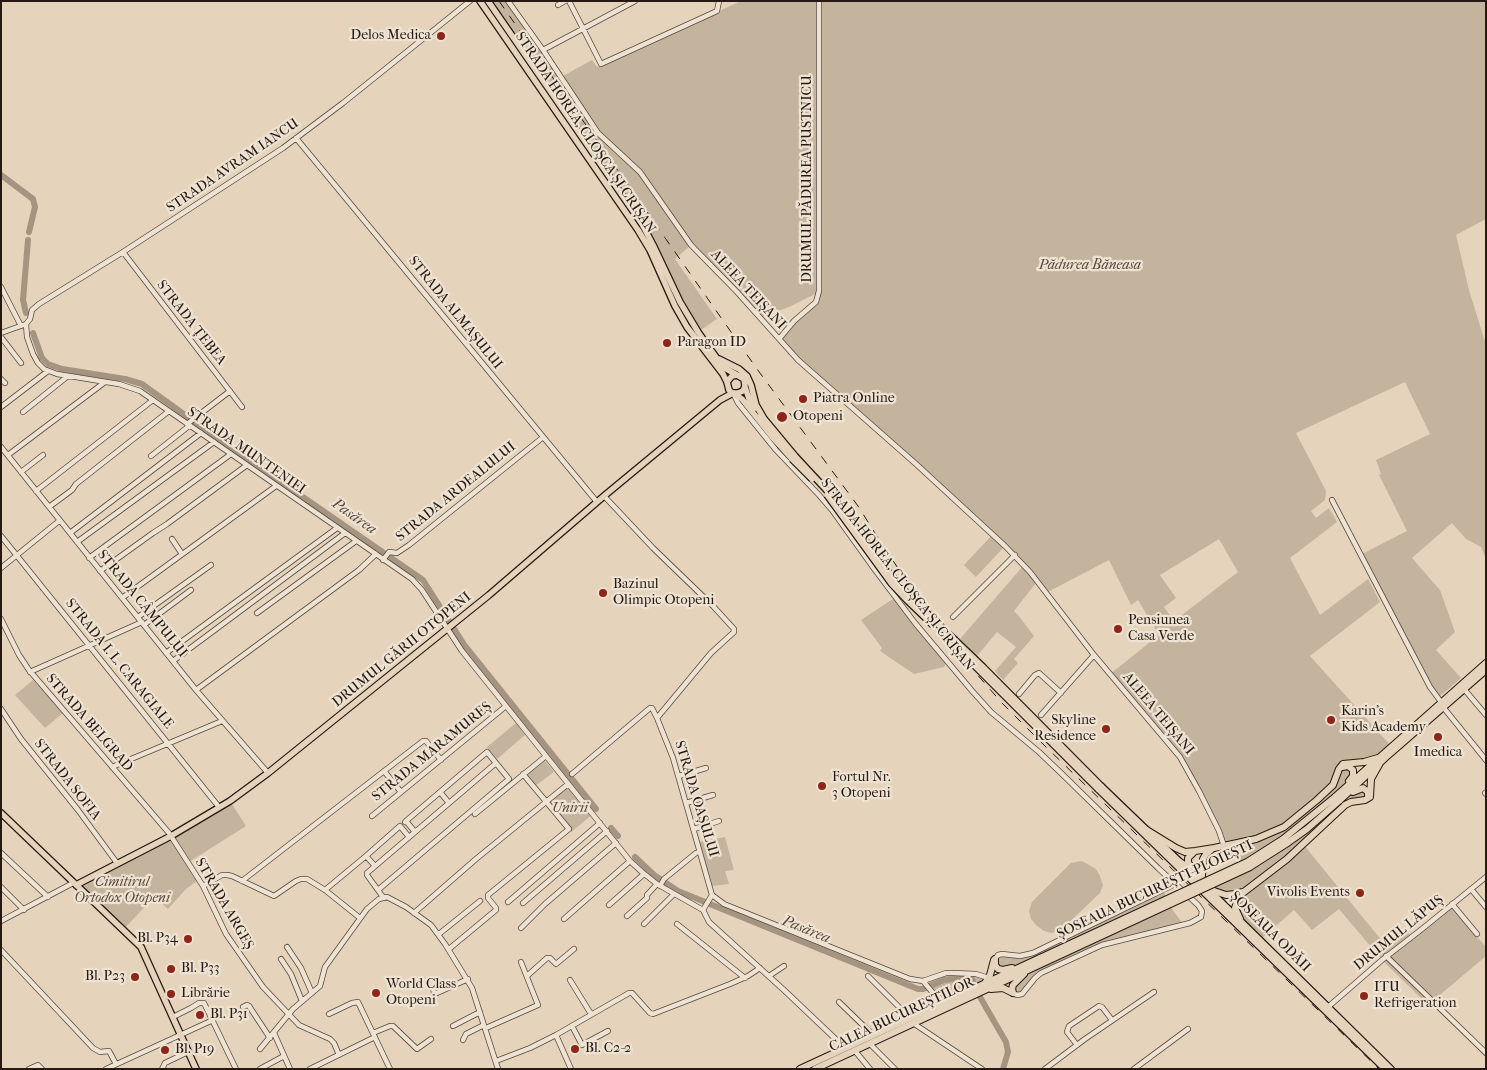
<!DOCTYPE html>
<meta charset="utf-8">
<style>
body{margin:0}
#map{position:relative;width:1487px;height:1070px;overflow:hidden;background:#e5d4bb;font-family:"IM FELL French Canon",serif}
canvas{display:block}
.frame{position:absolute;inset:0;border:2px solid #251911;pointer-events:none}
</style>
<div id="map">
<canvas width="1487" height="1070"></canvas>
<div class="frame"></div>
</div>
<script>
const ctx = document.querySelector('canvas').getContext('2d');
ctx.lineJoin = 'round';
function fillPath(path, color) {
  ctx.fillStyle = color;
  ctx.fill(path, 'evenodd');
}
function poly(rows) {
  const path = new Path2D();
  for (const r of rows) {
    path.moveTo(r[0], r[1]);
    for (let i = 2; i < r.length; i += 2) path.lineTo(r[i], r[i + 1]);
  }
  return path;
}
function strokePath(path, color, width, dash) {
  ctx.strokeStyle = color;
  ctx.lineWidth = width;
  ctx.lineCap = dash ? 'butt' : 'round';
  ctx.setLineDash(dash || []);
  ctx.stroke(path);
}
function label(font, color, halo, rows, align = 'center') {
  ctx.font = font + ' "IM FELL French Canon",serif';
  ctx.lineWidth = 4.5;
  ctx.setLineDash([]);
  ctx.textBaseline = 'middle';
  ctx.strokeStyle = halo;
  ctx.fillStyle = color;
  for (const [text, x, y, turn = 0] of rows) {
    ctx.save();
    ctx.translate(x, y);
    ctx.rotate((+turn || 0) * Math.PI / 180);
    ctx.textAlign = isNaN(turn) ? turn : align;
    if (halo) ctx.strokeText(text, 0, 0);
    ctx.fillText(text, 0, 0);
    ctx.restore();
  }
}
fillPath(poly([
 [488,1,508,1,595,129,603,135,563,76,592,60,597,67,741,1,1486,1,1486,219,1456,235,1469,290,1486,345,1486,559,1481,547,1466,539,1452,523,1412,558,1440,590,1455,632,1436,650,1461,678,1440,696,1436,693,1362,554,1407,531,1379,475,1381,474,1376,460,1430,434,1405,382,1296,433,1326,491,1325,500,1311,511,1316,518,1329,508,1337,522,1290,558,1320,615,1368,579,1380,602,1310,656,1391,746,1378,758,1350,767,1352,779,1303,824,1242,864,1232,846,1224,847,1187,766,1110,674,1159,635,1138,600,1131,605,1109,560,1046,593,1004,547,976,577,964,565,992,535,798,360,779,339,816,302,819,292,789,307,760,318,691,245,675,259,717,319,698,332,653,245],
 [1219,539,1238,572,1174,621,1164,607,1176,598,1160,575],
 [1023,566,1036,583,1014,611,1018,615,1034,636,1014,659,1018,663,1003,680,995,671,1016,647,997,632,977,656,960,639],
 [893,599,946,664,944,667,914,674,880,651,882,648,861,620],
 [33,680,63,713,45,728,15,695],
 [516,723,525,735,497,759,487,747],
 [545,761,554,772,535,786,527,775],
 [568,784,593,814,571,832,546,802],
 [1361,788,1368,796,1351,802,1303,844,1387,947,1407,932,1412,937,1450,906,1486,947,1486,956,1428,1005,1382,960,1339,909,1312,930,1294,910,1260,940,1240,919,1235,892,1219,892,1211,886,1264,859,1345,796],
 [230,801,246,826,186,864,197,881,186,889,168,909,154,897,123,930,76,885],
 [725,837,734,870,725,871,729,884,712,886,699,842],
 [1082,861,1096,869,1100,876,1103,885,1100,893,1060,931,1052,933,1044,931,1037,926,1031,919,1029,911,1032,902,1071,863],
 [1163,890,1167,900,1026,965,998,969,995,957,998,955,1025,956],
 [1169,905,1184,925,1117,941,1041,973,1020,995,994,989],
 [953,973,989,978,942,1003,923,981]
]), '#c4b49e');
strokePath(poly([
 [1,175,33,199,35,207,29,232],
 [26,313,23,300,28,240],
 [33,333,42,358,48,364,62,369,125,379,142,384,203,428,423,580,465,646,596,809],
 [611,828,618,836],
 [635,857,654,875,678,891,908,985,918,989,923,989,944,980,959,978,972,979,974,985],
 [980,997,1006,1042,1008,1052,1003,1069]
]), '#a49481', 6);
const minor = poly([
 [508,1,543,50,598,133,640,172,691,245,737,292,798,360,916,464,1005,546,1030,572,1094,655,1180,757,1199,791,1219,831,1224,846],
 [569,1,601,64,717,11,719,1],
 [558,5,565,1],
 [543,50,635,1],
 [296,138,597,502],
 [123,252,242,407],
 [1,287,21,326],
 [26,324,27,337,33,354,38,363,44,369,57,374,119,384,140,391,412,579,422,590,462,651,630,861,642,872,657,884,703,910,709,922,785,991,845,1048],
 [1,333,26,324,30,319,32,310,39,304,123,252,283,148,343,103,470,1],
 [1,337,21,363],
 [779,339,794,321,816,302,819,291,819,1],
 [1,379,5,383],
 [733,393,738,403,776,450,819,495,832,510,875,570,915,623,973,692,991,712,1039,752,1061,773,1158,868,1198,905,1202,911,1201,917,1190,923,1102,945,1041,973,1035,978,1022,994,1017,995,1013,993],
 [1,407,48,371],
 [23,412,68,376],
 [187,424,230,391],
 [1,447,196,690,268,773],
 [8,455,105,382],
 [151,456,189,426],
 [21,472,43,455],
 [36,491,153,400],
 [604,496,653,548,713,606,734,629,734,632,711,653,657,718,673,758,712,895,724,904,910,979,923,981,946,973,953,973,976,974,989,978],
 [1332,500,1430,687,1441,702],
 [49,507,72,490,76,484,169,411],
 [70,533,201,433],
 [1,536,219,807],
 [172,539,182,554],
 [77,542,214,442],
 [89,558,231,454],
 [383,560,389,552,397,553,409,545,542,438],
 [1,568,59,521],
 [100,571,153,533,167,524,247,465],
 [122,598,276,486],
 [257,613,356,541],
 [138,617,211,565],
 [953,617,1015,555],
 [1,619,19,655,29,670,169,833,203,886,226,934,263,987,299,1025,330,1039,334,1043,339,1055],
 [144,625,191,590],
 [166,653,337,528],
 [173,661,345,533],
 [30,672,142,622],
 [1464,689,1486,715],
 [196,690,359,570,376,554],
 [1019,694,1035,675,1039,673,1061,693],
 [1443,707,1486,760],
 [1,709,21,739,78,810,117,863],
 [1041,715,1094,655],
 [112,767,222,721],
 [384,771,401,792],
 [572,774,650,708,652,708,657,718],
 [679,776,706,768],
 [1485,793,1486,794],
 [686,803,713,795],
 [475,814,546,756],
 [372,816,506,706],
 [406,821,440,792,449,803],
 [405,822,406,821,415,832],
 [694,829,719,821],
 [1,853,48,897],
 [366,856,400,826,409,837],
 [242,881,423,741,426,741,441,760],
 [203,886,222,875,227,875,232,876,274,896,296,881,301,879,307,879,325,890,360,918],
 [660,886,664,879,696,853],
 [1,887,24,910],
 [1471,889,1486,907],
 [325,890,366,856,375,866],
 [378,890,509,779,487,752,440,792],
 [383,897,367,875,367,873,496,763],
 [508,902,600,823],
 [523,903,607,831],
 [1452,904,1477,934],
 [609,905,644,874],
 [703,910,712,895],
 [414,913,476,859,568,784],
 [627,916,647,898,647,895,657,884],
 [564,919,630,861],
 [1,921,73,883],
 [644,924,674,894],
 [677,924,745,978],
 [521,928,545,904,616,843],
 [439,934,480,901],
 [287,947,301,968,312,993],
 [449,949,496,910,496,908,488,898,488,895,569,829,523,774],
 [1,950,93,1048,100,1052,109,1051,116,1064],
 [1386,956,1486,1053],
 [281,959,291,974,302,1001],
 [995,959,998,955,1002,954,1020,956,1033,953,1175,884],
 [527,976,547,958,550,958,556,964,574,949],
 [769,976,784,966],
 [868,976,910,1018],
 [570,980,591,1014],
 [923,981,933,993,939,997,942,1003],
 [433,988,434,993,437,993,468,979],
 [839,1002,873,1035],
 [243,1007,247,1005,249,1006,270,1038],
 [1328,1007,1382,960,1422,929,1486,877],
 [329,1014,352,1003,358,1002,390,1069],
 [173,1017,191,1008,199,1003,204,1003,236,1069],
 [913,1023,982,1069],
 [453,1026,480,1012],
 [572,1026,582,1045,608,1031],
 [486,1028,538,1005,521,962],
 [274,1033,290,1069],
 [373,1033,390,1026,393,1026,417,1049,431,1039],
 [556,1035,571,1069],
 [463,1040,466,1034,484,1025],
 [870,1044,895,1069],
 [1077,1045,1067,1032,1069,1026,1099,1006,1102,1007,1112,1020],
 [260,1049,293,1009,320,986,325,967,367,909,379,899,387,897,406,907,431,925,445,944,472,988,498,1069],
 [855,1051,870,1069],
 [496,1061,530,1048,556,1035,629,993,632,993,650,1013,653,1014,730,984,748,976,760,968],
 [29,1069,38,1065,42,1069],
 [106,1069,213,1020],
 [162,1069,165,1063,188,1052],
 [260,1069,284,1056],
 [310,1069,375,1037],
 [1045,1069,1085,1039,1154,992],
 [1134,1069,1188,1029]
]);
const major = poly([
 [480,1,638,230,650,250,675,306,687,327,723,374,727,382],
 [488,1,642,224,653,245,680,302,698,332,723,367,737,375],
 [719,359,739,369,747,376,751,385,756,405,763,417],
 [745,387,749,399,755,408],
 [761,415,795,456],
 [1101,786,1205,886,1391,1069],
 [1098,789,1385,1069],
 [1,813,141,947,196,1069],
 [76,885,171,836,230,801,268,773,489,595,604,496,720,400,733,393,738,393,743,391,745,386,744,379,737,375,732,376,727,382,729,390,731,392,733,393,742,399,773,438,792,459]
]);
const highway = poly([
 [1342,767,1348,766,1353,770,1353,776,1349,781],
 [1353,792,1363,788,1368,792,1368,797],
 [1335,797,1486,663],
 [1339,801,1385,758,1486,670],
 [1145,829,1176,848,1185,852,1195,851,1214,848,1256,839,1284,827,1317,800,1333,785,1339,769,1343,764,1364,762,1378,758],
 [1194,852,1188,858,1188,863,1214,891,1226,895,1236,894,1242,892],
 [1180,862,1190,869],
 [1202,876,1203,859,1206,854,1211,850],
 [1240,919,1235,908,1237,902,1240,895,1287,859,1345,805,1351,802,1365,800,1370,797,1371,779,1380,763],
 [995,959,995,965,998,969,1003,970,1012,968],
 [985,983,990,975,994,960],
 [991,989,1003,988,1013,993],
 [1013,993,1012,989,1013,985,1024,974],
 [800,1069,1040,958],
 [815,1069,1043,963]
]);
strokePath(minor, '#55483c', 6);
strokePath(major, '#251911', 8);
strokePath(highway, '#251911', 8);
strokePath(minor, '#eee3d3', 4.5);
strokePath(major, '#e5d4bb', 5.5);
strokePath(highway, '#e5d4bb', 6);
strokePath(poly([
 [499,1,757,369,858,506,885,549,947,640,1002,703,1046,747,1379,1069]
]), '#251911', 1, [9, 9]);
const majorBridge = poly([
 [795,456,834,498,887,570,911,598,983,667,1101,786],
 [792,459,812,479],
 [827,495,891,583,907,600,933,625],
 [957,648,1098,789]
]);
const highwayBridge = poly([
 [1040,958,1247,862,1283,839,1335,797],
 [1043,963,1250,867,1286,844,1307,829,1339,801]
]);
strokePath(majorBridge, '#251911', 8, []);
strokePath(highwayBridge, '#251911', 8, []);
strokePath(majorBridge, '#e5d4bb', 5.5);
strokePath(highwayBridge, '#e5d4bb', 6);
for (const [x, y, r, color] of [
 [441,36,5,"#8f2418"],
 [667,343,5,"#8f2418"],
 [803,399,5,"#8f2418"],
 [782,417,6,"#8f2418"],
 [603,593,5,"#8f2418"],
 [1118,629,5,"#8f2418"],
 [1331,720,5,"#8f2418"],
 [1106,729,5,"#8f2418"],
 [1438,737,5,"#8f2418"],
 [822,786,5,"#8f2418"],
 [1360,893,5,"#8f2418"],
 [188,939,5,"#8f2418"],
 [171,969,5,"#8f2418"],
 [135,977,5,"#8f2418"],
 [376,993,5,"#8f2418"],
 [171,994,5,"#8f2418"],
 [1364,996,5,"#8f2418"],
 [200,1015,5,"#8f2418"],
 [575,1049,5,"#8f2418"],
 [165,1050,5,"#8f2418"]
]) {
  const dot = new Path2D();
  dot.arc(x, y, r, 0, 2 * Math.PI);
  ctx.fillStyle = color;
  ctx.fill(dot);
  strokePath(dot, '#eee3d3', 2);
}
label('14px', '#251911', '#eee3d3', [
 ["Delos Medica",431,36,"right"],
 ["Paragon ID",677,343],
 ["Piatra Online",813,399],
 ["Otopeni",793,417],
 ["Bazinul",613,585],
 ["Olimpic Otopeni",613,601],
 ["Pensiunea",1128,621],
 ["Casa Verde",1128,637],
 ["Karin's",1341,712],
 ["Kids Academy",1341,728],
 ["Skyline",1096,721,"right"],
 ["Residence",1096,737,"right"],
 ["Imedica",1438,753,"center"],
 ["Fortul Nr.",832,778],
 ["3 Otopeni",832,794],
 ["Vivolis Events",1350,893,"right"],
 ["Bl. P34",178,939,"right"],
 ["Bl. P33",181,969],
 ["Bl. P23",125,977,"right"],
 ["World Class",386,985],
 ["Otopeni",386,1001],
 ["ITU",1374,988],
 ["Refrigeration",1374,1004],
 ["Librărie",181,994],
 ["Bl. P31",210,1015],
 ["Bl. C2-2",585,1049],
 ["Bl. P19",175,1050]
], 'left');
label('14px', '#251911', '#eee3d3', [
 ["STRADA HOREA, CLOȘCA ȘI CRIȘAN",585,133,56],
 ["STRADA AVRAM IANCU",233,166,-34],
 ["DRUMUL PĂDUREA PUSTNICU",808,179,-90],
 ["ALEEA TEIȘANI",748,290,47],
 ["STRADA ALMAȘULUI",455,313,51],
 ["STRADA ȚEBEA",191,323,52],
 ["STRADA MUNTENIEI",246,451,35],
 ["STRADA ARDEALULUI",456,492,-39],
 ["STRADA HOREA, CLOȘCA ȘI CRIȘAN",897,575,52],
 ["STRADA CÂMPULUI",142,604,51],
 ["DRUMUL GĂRII OTOPENI",402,650,-39],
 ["STRADA I. L. CARAGIALE",119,664,51],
 ["ALEEA TEIȘANI",1158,714,50],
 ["STRADA BELGRAD",89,723,49],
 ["STRADA MARAMUREȘ",432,752,-39],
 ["STRADA SOFIA",67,780,52],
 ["STRADA OAȘULUI",696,799,73],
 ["ȘOSEAUA BUCUREȘTI-PLOIEȘTI",1155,890,-25],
 ["STRADA ARGEȘ",224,904,60],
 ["ȘOSEAUA ODĂII",1270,932,45],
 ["DRUMUL LĂPUȘ",1399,933,-39],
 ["CALEA BUCUREȘTILOR",902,1015,-25]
]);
label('italic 14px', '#55483b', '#eee3d3', [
 ["Pădurea Băneasa",1090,266],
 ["Unirii",570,809],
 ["Cimitirul",122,883],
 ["Ortodox Otopeni",122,899]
]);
label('italic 15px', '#584a3e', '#eee3d3', [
 ["Pasărea",354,517,35],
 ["Pasărea",806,930,22]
]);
</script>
